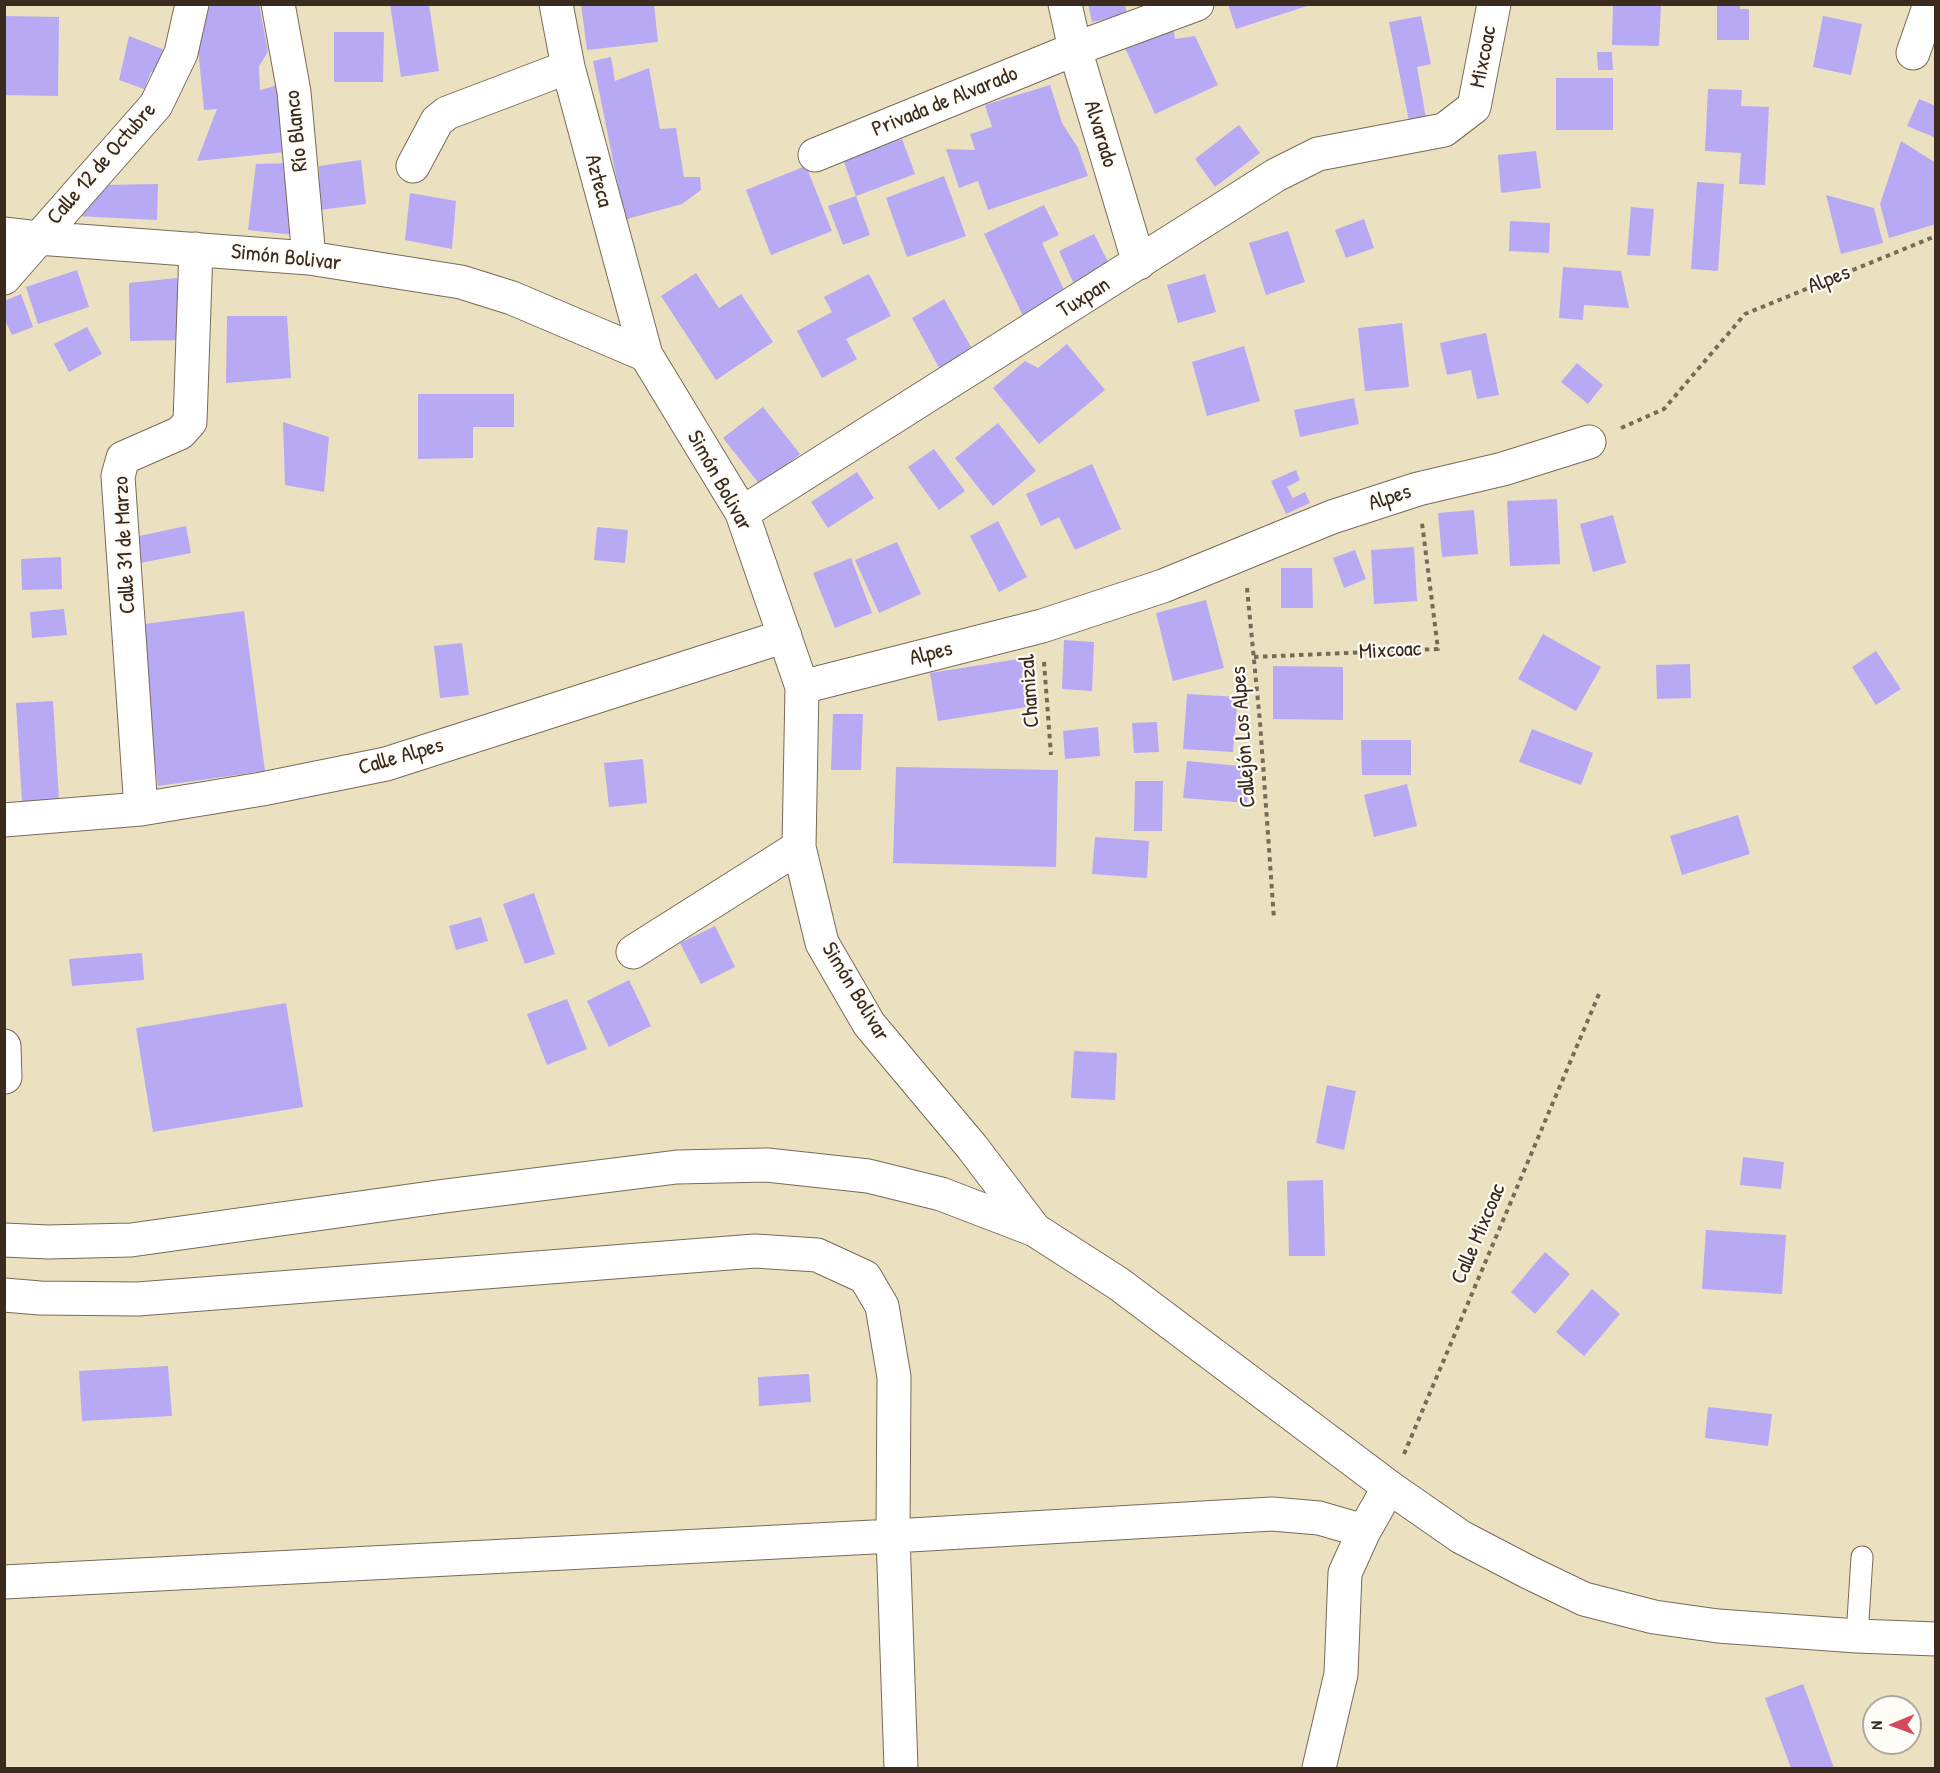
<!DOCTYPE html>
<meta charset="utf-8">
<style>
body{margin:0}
#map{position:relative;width:1940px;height:1773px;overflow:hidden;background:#ebe1c0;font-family:"Patrick Hand",sans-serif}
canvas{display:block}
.frame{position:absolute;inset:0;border:6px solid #3b2a1e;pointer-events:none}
.north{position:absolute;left:1862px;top:1695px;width:60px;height:60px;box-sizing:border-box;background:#fdfcf7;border:2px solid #afa8a0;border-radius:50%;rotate:269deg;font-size:16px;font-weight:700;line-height:24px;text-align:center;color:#3b2a1e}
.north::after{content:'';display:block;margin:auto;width:21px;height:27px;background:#d1495b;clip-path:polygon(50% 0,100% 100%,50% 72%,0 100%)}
</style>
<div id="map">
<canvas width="1940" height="1773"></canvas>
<div class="frame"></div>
<div class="north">N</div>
</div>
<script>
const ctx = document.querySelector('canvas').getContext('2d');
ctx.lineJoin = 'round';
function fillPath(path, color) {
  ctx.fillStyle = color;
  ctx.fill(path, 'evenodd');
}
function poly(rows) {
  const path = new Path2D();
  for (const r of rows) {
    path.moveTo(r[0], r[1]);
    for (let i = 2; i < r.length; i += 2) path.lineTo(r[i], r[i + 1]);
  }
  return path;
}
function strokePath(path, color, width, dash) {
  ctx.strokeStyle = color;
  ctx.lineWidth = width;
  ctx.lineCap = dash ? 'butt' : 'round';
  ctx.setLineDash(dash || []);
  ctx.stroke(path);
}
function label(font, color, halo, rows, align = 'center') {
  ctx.font = font + ' "Patrick Hand",sans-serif';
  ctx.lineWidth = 4.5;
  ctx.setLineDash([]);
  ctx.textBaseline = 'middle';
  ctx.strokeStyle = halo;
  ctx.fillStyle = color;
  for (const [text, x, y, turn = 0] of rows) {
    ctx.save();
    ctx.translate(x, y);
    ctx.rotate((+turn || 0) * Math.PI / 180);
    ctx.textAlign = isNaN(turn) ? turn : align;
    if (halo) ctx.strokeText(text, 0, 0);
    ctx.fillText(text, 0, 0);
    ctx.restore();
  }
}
fillPath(poly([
 [205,4,259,4,268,52,259,66,260,90,289,82,296,151,197,161,217,109,204,110,196,27],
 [390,4,429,4,439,71,401,77],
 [581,4,654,4,658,42,587,50],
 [1088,4,1125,4,1127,15,1092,22],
 [1228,4,1310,4,1310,5,1236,29],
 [1613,4,1661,4,1659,46,1612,45],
 [1717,4,1740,4,1740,9,1749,9,1749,40,1717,40],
 [4,16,59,17,58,96,4,95],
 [1421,16,1431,64,1417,67,1426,118,1409,121,1389,22],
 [1823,16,1862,24,1851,75,1813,67],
 [1172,18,1175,39,1195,36,1218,85,1155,114,1122,41],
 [334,32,384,32,383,82,334,82],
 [129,36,175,54,166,75,151,72,144,89,119,80],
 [1597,52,1612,52,1613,70,1598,70],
 [611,57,615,81,649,68,660,129,676,128,684,177,700,177,701,190,682,204,627,219,622,205,593,61],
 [1556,78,1613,78,1613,130,1556,130],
 [1050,85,1062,123,1078,148,1088,176,988,210,978,181,959,188,946,149,975,150,970,134,992,127,985,105],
 [1708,89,1742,90,1741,106,1769,107,1765,185,1739,184,1741,153,1705,151],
 [1919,99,1936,106,1936,138,1907,126],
 [1239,125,1260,153,1215,187,1195,159],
 [902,139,915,174,856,196,843,159],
 [1901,141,1936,163,1936,224,1889,238,1880,204],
 [1536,151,1541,188,1501,193,1498,155],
 [361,160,366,204,320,210,319,166],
 [293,163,295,235,248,230,256,164],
 [806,166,832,231,771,255,746,190],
 [944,176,966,236,907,257,886,198],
 [1697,182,1724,184,1718,271,1691,269],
 [158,184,157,220,75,216,103,185],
 [410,193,456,201,452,249,405,240],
 [1826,195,1874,208,1883,243,1841,254],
 [856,196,870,235,843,245,828,206],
 [1044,205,1059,235,1042,243,1066,294,1023,316,984,234],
 [1631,207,1654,209,1650,256,1627,255],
 [1364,219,1374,248,1346,258,1335,230],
 [1510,221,1550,223,1549,253,1509,251],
 [1288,231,1305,282,1266,295,1249,243],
 [1094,234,1110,266,1074,284,1059,251],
 [1563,267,1621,271,1629,308,1584,305,1583,320,1559,318],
 [77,270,89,307,38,324,26,287],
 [696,273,719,308,741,294,773,342,716,380,661,296],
 [869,274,891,316,846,339,857,359,822,378,797,331,832,312,824,297],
 [1205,274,1216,312,1178,323,1167,285],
 [177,278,181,340,130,341,129,283],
 [21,294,33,327,12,335,4,318,4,301],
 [944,299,975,354,942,373,912,318],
 [227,316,287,316,291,378,226,383],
 [1402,323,1409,387,1365,391,1358,328],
 [87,327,102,354,69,372,54,344],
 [1486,333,1499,395,1477,399,1471,370,1447,375,1440,343],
 [1067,344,1105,390,1039,444,993,388,1025,361,1038,368],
 [1244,346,1260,401,1207,416,1192,362],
 [1577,363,1603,385,1588,404,1561,382],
 [418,394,514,394,514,427,473,427,473,458,418,459],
 [1354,398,1359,424,1300,437,1294,410],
 [763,407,800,454,761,486,723,438],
 [283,422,329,437,324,492,285,485],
 [998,423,1036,471,993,506,955,458],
 [934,449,965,491,939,510,908,467],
 [1092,464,1121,529,1075,550,1059,517,1041,526,1026,494],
 [1296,470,1300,480,1287,487,1293,498,1305,492,1310,503,1286,514,1271,481],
 [857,472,874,498,828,528,811,502],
 [1557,499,1560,564,1510,566,1507,501],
 [1474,510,1478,554,1442,557,1438,513],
 [1613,515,1626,563,1593,572,1580,524],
 [998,521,1027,577,999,592,970,536],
 [186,526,191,553,135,564,130,538],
 [597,527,628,530,625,563,594,560],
 [897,542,921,594,879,613,855,560],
 [1414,547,1417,601,1374,604,1371,550],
 [1355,550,1366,579,1344,588,1333,558],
 [61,557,62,589,22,590,21,559],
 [851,558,872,613,835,628,813,573],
 [1281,568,1312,568,1313,608,1281,608],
 [1206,600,1224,668,1173,681,1156,613],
 [64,609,67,635,32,638,30,612],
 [244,611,265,771,158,786,137,625],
 [1543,634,1601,667,1576,711,1518,679],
 [1064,640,1094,642,1092,691,1062,689],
 [462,643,469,695,440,698,434,646],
 [1876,651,1901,689,1876,705,1852,667],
 [1025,658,1033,706,938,721,930,673],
 [1690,664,1691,698,1657,699,1656,665],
 [1273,666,1343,667,1343,720,1273,719],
 [1187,694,1238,697,1233,752,1183,749],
 [53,701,59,800,22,802,16,703],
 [833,714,863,714,861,770,831,770],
 [1157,722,1159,752,1134,753,1132,723],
 [1098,727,1100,756,1065,759,1063,731],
 [1532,729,1593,753,1581,785,1519,762],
 [1361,740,1411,740,1411,775,1362,775],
 [643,759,647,803,609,807,604,763],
 [1187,761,1250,767,1247,803,1183,798],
 [896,767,1058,770,1056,867,893,863],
 [1135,781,1163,781,1162,831,1134,831],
 [1407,784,1417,826,1374,837,1364,795],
 [1738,815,1750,854,1682,875,1670,836],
 [1095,837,1149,841,1147,878,1092,874],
 [534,893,555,954,525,964,503,904],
 [481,917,488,941,456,950,449,926],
 [715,926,735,967,701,984,680,943],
 [142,953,144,980,72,986,69,959],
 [629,980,651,1026,609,1047,587,1001],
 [567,999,587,1049,547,1065,527,1014],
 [286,1003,303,1107,153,1132,136,1028],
 [1074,1051,1117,1053,1115,1100,1071,1098],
 [1327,1085,1356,1091,1344,1150,1316,1143],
 [1743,1157,1784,1162,1781,1189,1740,1185],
 [1323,1180,1325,1256,1289,1256,1287,1181],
 [1706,1230,1786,1235,1782,1294,1702,1289],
 [1545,1252,1570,1274,1535,1314,1511,1292],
 [1592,1289,1620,1314,1584,1356,1556,1332],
 [168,1366,172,1416,82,1421,79,1371],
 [809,1374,811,1402,759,1406,758,1377],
 [1708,1407,1772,1414,1768,1446,1705,1438],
 [1803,1684,1834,1768,1791,1768,1765,1698]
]), '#b7a9f4');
const lane = poly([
 [1857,1636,1862,1557]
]);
const street = poly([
 [278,4,294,92,309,258],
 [556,4,568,67,646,355],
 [1065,4,1075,49,1139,263],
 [1913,53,1930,4],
 [815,155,1075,49,1197,4],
 [413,166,437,121,447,113,568,67],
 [4,234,38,238,309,258,461,282,512,298,646,355,742,513,802,687,799,847,822,943,869,1024,972,1147,1035,1230],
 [4,278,156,105,181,53,192,4],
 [742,513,1276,175,1318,154,1444,130,1474,107,1494,4],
 [802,687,1042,626,1163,586,1332,517,1418,489,1503,469,1589,442],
 [141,809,118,476,123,458,180,433,190,422,196,249],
 [4,820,141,809,262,789,386,764,785,636],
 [633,952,799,847],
 [4,1046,5,1077],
 [4,1295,40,1298,138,1299,755,1251,817,1255,865,1277,882,1306,894,1377,893,1536,901,1768],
 [4,1582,893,1536,1272,1514,1319,1518,1364,1531],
 [1319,1768,1341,1674,1345,1573,1364,1531,1389,1487]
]);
const highway = poly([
 [4,1240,48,1242,131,1240,445,1196,677,1167,767,1165,868,1176,941,1194,1035,1230,1119,1284,1389,1487,1461,1537,1528,1572,1584,1599,1654,1617,1718,1626,1857,1636,1936,1639]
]);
strokePath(lane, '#796a57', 23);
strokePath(street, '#796a57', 35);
strokePath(highway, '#796a57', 35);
strokePath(poly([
 [1621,428,1664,409,1745,314,1936,236],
 [1247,588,1260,722,1274,919],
 [1254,657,1438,649,1422,523],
 [1044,662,1051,755],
 [1404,1454,1599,994]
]), '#796a57', 4, [4.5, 4.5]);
strokePath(lane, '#fff', 21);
strokePath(street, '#fff', 33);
strokePath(highway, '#fff', 33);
label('22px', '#3b2a1e', '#fdfcf7', [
 ["Mixcoac",1484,57,-79],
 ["Privada de Alvarado",945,102,-22],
 ["Río Blanco",297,131,-96],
 ["Alvarado",1100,134,73],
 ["Calle 12 de Octubre",102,164,-49],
 ["Azteca",598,181,75],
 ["Simón Bolivar",286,258,6],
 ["Alpes",1829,280,-22],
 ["Tuxpan",1084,298,-32],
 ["Simón Bolivar",719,481,61],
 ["Alpes",1390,498,-18],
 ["Calle 31 de Marzo",125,545,-93],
 ["Mixcoac",1390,651,-3],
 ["Alpes",931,654,-14],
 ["Chamizal",1030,691,-94],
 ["Callejón Los Alpes",1244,737,-94],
 ["Calle Alpes",401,757,-16],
 ["Simón Bolivar",855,992,59],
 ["Calle Mixcoac",1479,1234,-67]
]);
</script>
